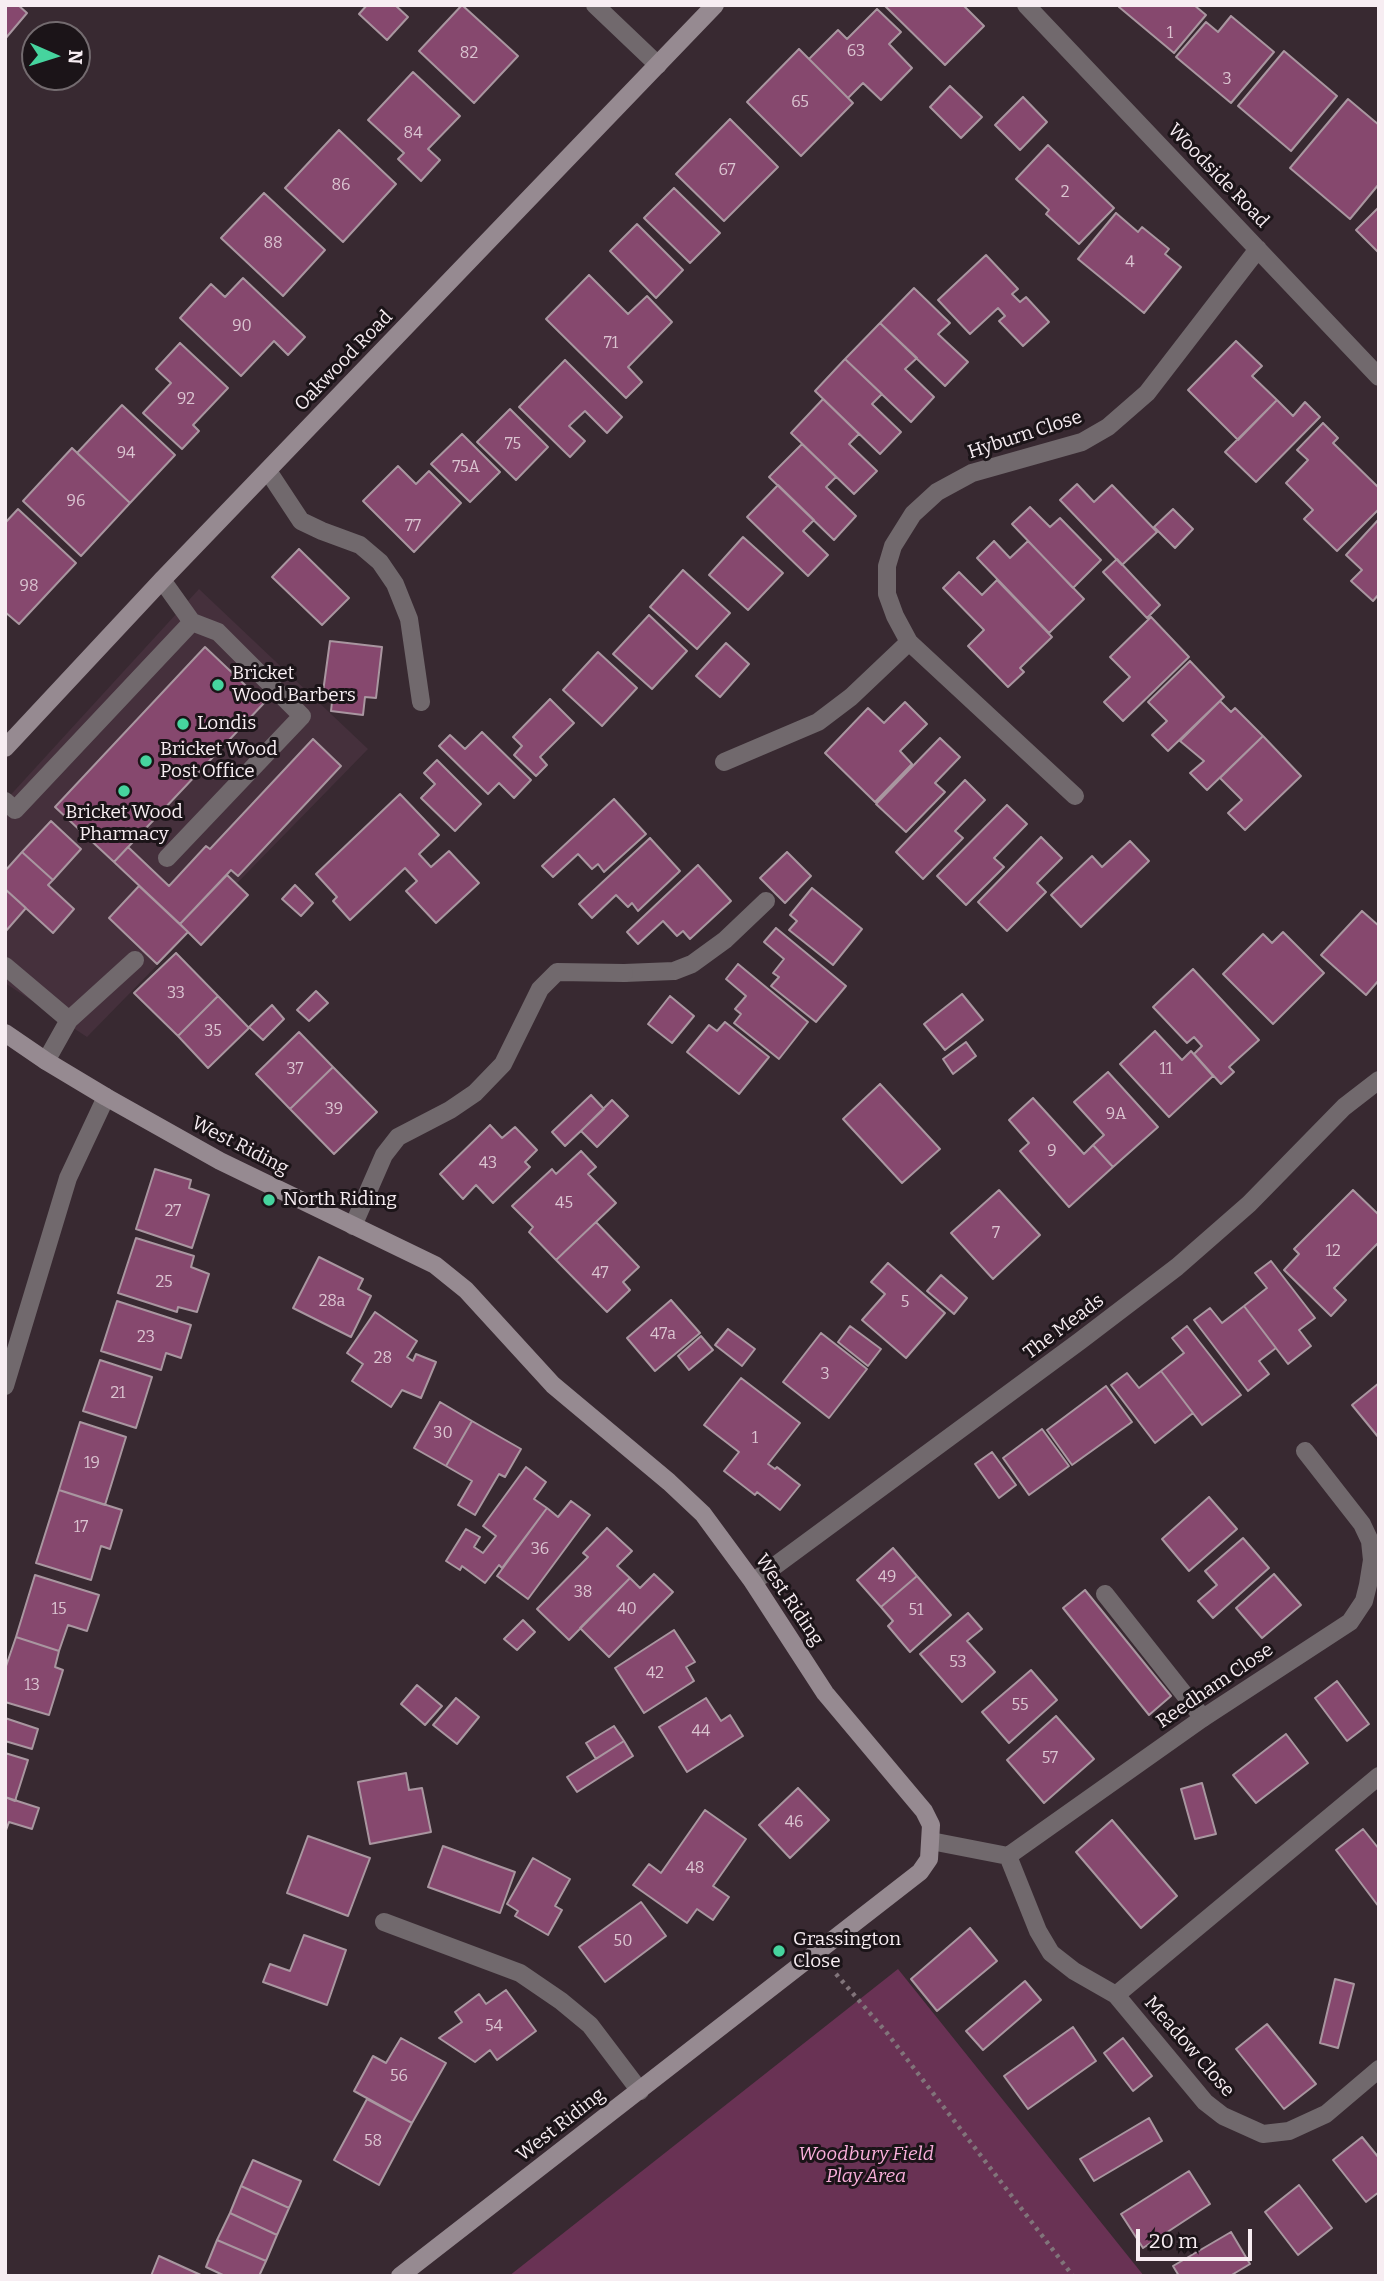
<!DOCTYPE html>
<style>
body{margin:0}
#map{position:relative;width:1384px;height:2281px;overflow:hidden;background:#382931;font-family:Bitter,serif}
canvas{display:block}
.frame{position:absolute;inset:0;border:7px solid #f7edf2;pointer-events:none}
.north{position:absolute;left:21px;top:21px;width:70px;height:70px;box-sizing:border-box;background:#1b1418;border:2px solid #736b6f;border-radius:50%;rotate:93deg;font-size:19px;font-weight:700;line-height:28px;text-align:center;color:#f7edf2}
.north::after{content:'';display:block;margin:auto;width:24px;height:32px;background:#46d49e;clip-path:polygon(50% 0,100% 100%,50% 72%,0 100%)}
.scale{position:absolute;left:1136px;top:2229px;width:116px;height:32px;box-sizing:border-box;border:4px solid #f7edf2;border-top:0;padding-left:9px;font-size:21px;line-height:24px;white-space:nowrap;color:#f7edf2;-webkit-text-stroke:5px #1b1418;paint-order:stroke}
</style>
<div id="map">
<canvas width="1384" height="2281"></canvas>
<div class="frame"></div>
<div class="north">N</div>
<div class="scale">20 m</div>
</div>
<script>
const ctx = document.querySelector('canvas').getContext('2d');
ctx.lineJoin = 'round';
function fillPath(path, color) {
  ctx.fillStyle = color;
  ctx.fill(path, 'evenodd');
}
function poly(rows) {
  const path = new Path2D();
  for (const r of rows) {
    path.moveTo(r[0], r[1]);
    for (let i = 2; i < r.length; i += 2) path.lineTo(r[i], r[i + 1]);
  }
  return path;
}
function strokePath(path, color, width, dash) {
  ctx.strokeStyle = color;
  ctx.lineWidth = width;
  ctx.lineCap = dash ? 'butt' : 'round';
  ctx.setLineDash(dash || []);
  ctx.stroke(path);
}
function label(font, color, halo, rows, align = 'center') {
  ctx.font = font + ' Bitter,serif';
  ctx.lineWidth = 6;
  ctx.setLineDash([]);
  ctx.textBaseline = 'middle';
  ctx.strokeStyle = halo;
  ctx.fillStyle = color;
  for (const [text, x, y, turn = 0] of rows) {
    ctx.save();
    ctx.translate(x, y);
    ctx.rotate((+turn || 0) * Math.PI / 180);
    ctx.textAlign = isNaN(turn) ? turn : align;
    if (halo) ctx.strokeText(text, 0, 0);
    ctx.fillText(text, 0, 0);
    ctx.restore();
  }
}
fillPath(poly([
 [199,589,368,749,87,1037,5,983,5,801]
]), '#45303c');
fillPath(poly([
 [898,1969,1144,2276,509,2276]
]), '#693254');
const building = poly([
 [5,5,18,5,27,13,5,39,5,5],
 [367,5,395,5,408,17,387,40,359,14,367,5],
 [462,5,518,56,474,103,419,51,462,5],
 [884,5,963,5,984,26,945,65,884,5],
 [1120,5,1194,5,1206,15,1174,53,1119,7,1120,5],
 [877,9,901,32,889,44,912,68,881,100,863,83,848,98,809,59,838,30,847,39,877,9],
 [1231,16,1274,52,1231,103,1176,57,1206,22,1218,32,1231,16],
 [799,49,853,103,801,156,747,102,799,49],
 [1284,51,1337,96,1291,151,1238,106,1284,51],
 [413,72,460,116,428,149,440,160,421,181,398,159,404,153,368,120,413,72],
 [950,86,982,117,961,138,930,107,950,86],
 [1023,97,1047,122,1020,150,995,125,1023,97],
 [1348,99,1379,125,1379,184,1350,219,1290,168,1348,99],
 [730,119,778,167,724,221,676,174,730,119],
 [339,130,396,184,343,242,285,188,339,130],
 [1048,145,1114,208,1079,244,1046,214,1049,210,1016,179,1048,145],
 [674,188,720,233,690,263,644,218,674,188],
 [264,193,325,250,283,296,221,238,264,193],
 [1379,207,1379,253,1356,230,1379,207],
 [1116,213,1138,232,1142,227,1169,249,1165,254,1181,267,1144,313,1078,259,1116,213],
 [637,224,683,270,656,298,610,251,637,224],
 [986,255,1018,289,1012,294,1020,302,1026,297,1049,322,1023,346,999,321,1005,316,998,308,970,334,938,300,986,255],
 [589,275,628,314,647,296,672,322,628,367,642,382,626,398,546,319,589,275],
 [243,278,305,337,288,355,274,341,241,376,180,318,211,284,225,297,243,278],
 [914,288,950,323,938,334,968,362,945,386,880,323,914,288],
 [880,323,917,358,905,369,934,397,911,422,845,359,880,323],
 [1236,341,1262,366,1252,376,1277,400,1238,440,1188,390,1236,341],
 [180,343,228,388,193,425,199,431,182,449,143,413,171,383,156,369,180,343],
 [845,359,882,394,872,404,901,432,880,454,815,391,845,359],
 [565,360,622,417,607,433,585,411,569,426,585,441,570,457,519,407,565,360],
 [823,399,859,434,849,444,877,471,854,494,791,433,823,399],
 [1277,400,1293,416,1305,402,1320,417,1256,482,1225,452,1277,400],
 [122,405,175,455,130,503,77,453,122,405],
 [510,409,548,447,516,480,477,442,510,409],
 [1323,423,1338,438,1333,443,1379,488,1379,509,1337,551,1304,519,1313,510,1286,483,1308,460,1297,450,1323,423],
 [462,434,500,472,470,502,431,464,462,434],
 [802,444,836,477,826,487,856,516,834,540,769,477,802,444],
 [72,448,130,503,81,556,23,501,72,448],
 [398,466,416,484,429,471,461,503,414,552,363,501,398,466],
 [1077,484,1094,502,1112,485,1157,532,1122,565,1060,500,1077,484],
 [778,485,814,520,803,531,828,555,808,576,747,517,778,485],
 [1030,507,1050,527,1060,518,1101,560,1073,588,1012,524,1030,507],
 [18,509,76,563,19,624,5,612,5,523,18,509],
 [1173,509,1193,529,1175,548,1154,527,1173,509],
 [1379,519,1379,594,1373,601,1351,581,1362,570,1346,555,1379,519],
 [743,537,783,573,748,610,709,575,743,537],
 [994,541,1010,558,1028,541,1084,599,1049,633,977,558,994,541],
 [299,549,349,598,322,625,272,577,299,549],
 [1117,559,1160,605,1147,618,1103,572,1117,559],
 [683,570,730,613,697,649,650,607,683,570],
 [959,572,982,595,997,580,1052,637,1020,668,1024,672,1008,687,968,646,984,630,943,588,959,572],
 [649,615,687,651,652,689,613,654,649,615],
 [1151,617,1189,657,1123,721,1104,702,1130,677,1110,657,1151,617],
 [330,641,382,647,376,698,365,697,363,715,331,711,333,693,323,692,330,641],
 [726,643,749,664,720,697,696,676,726,643],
 [205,647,264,703,114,862,55,807,205,647],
 [598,652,637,688,602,726,563,690,598,652],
 [1190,661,1224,697,1168,751,1152,735,1167,721,1148,702,1190,661],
 [550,699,574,723,540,757,547,765,536,776,514,755,522,746,513,737,550,699],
 [1220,701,1231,712,1235,708,1263,736,1207,790,1190,773,1204,761,1180,741,1220,701],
 [905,702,927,724,900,751,912,764,875,802,825,753,868,708,884,723,905,702],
 [482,732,531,780,514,798,499,783,488,794,439,746,450,735,465,749,482,732],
 [1263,736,1301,776,1245,830,1228,813,1242,800,1220,778,1263,736],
 [940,738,960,757,935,783,945,792,906,832,876,804,940,738],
 [313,739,341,766,238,876,231,870,180,924,114,862,128,847,169,886,206,846,210,849,313,739],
 [437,760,481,804,455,831,421,798,435,784,424,773,437,760],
 [965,780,985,800,955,831,963,838,923,879,896,852,965,780],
 [400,794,439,835,419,854,431,867,449,851,479,883,436,923,406,891,417,881,405,868,350,920,333,901,337,897,316,874,400,794],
 [614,799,646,834,604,872,598,864,592,869,578,854,553,877,542,866,614,799],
 [1007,805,1027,824,994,858,1004,867,966,905,937,876,1007,805],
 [51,821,81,849,53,880,22,852,51,821],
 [1041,837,1062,858,1037,883,1046,892,1007,931,978,902,1041,837],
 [650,838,680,871,638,911,632,903,628,907,616,895,592,918,579,904,650,838],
 [1130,841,1149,861,1081,927,1051,895,1092,856,1102,867,1130,841],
 [22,852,53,880,48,885,74,909,53,933,5,889,5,871,22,852],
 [787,852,811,876,785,903,760,878,787,852],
 [698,865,731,901,690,939,683,931,677,936,663,921,638,944,627,932,698,865],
 [227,875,248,895,201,945,180,924,227,875],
 [295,885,313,903,301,916,282,899,295,885],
 [139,886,188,932,157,964,109,918,139,886],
 [812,888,862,929,833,965,789,930,797,921,790,915,812,888],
 [5,889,26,908,5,932,5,889],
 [1362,911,1379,926,1379,980,1366,995,1321,955,1362,911],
 [776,928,846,986,816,1022,771,986,779,977,773,973,784,959,764,942,776,928],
 [1283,932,1324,973,1273,1024,1223,974,1263,934,1272,943,1283,932],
 [176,953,218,996,178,1036,134,993,176,953],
 [738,964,808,1022,779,1059,734,1023,741,1014,735,1009,746,996,726,979,738,964],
 [1193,969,1259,1040,1229,1067,1234,1072,1221,1084,1194,1054,1202,1046,1194,1037,1187,1043,1153,1007,1193,969],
 [316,991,328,1003,309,1021,297,1010,316,991],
 [962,994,983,1020,945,1050,924,1024,962,994],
 [218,996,249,1028,208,1068,178,1036,218,996],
 [670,996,694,1016,672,1043,648,1024,670,996],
 [272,1005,284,1019,263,1040,249,1027,272,1005],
 [725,1022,769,1057,739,1094,687,1052,709,1025,717,1031,725,1022],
 [1155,1031,1182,1060,1191,1051,1213,1076,1169,1117,1120,1064,1155,1031],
 [299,1032,333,1067,290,1109,256,1074,299,1032],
 [966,1042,976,1056,953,1074,943,1059,966,1042],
 [333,1067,377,1112,334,1154,290,1109,333,1067],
 [1108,1072,1158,1127,1113,1167,1093,1145,1104,1135,1074,1102,1108,1072],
 [880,1084,940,1149,902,1183,843,1119,880,1084],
 [591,1095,604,1109,565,1146,552,1132,591,1095],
 [1033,1098,1084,1154,1093,1145,1113,1167,1069,1207,1020,1151,1029,1143,1009,1120,1033,1098],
 [612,1100,628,1116,597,1147,581,1131,612,1100],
 [490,1125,502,1138,515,1127,537,1150,525,1162,530,1167,493,1203,476,1185,463,1199,440,1174,490,1125],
 [581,1151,596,1167,588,1174,616,1203,556,1260,529,1232,533,1227,512,1206,552,1169,556,1174,581,1151],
 [155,1169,191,1180,189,1188,209,1195,192,1248,136,1229,155,1169],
 [999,1190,1040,1235,993,1279,951,1233,999,1190],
 [1353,1190,1379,1215,1379,1242,1334,1288,1346,1300,1331,1316,1284,1270,1299,1254,1294,1249,1353,1190],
 [596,1222,639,1267,623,1282,630,1290,607,1312,556,1260,596,1222],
 [136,1238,194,1256,191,1267,209,1274,197,1312,178,1307,177,1312,118,1293,136,1238],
 [319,1257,363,1279,358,1289,371,1296,351,1337,293,1308,319,1257],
 [1271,1261,1315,1318,1299,1330,1311,1346,1288,1364,1244,1306,1267,1288,1255,1273,1271,1261],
 [888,1263,945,1313,906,1358,862,1320,885,1294,871,1282,888,1263],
 [941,1275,967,1298,954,1314,927,1291,941,1275],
 [671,1300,700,1333,655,1371,627,1338,671,1300],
 [117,1301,191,1325,181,1358,166,1353,161,1370,101,1351,117,1301],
 [1244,1306,1276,1348,1259,1361,1269,1374,1248,1391,1194,1320,1210,1308,1222,1323,1244,1306],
 [375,1312,417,1341,407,1357,413,1361,416,1354,436,1362,421,1398,402,1390,391,1407,352,1381,363,1364,347,1353,375,1312],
 [850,1326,881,1349,868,1366,838,1342,850,1326],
 [1187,1326,1241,1395,1202,1425,1161,1371,1184,1353,1172,1338,1187,1326],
 [728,1329,755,1349,742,1366,715,1345,728,1329],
 [821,1333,867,1369,829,1418,783,1382,821,1333],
 [701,1336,713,1350,689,1370,678,1356,701,1336],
 [100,1360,152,1377,136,1428,83,1411,100,1360],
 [1161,1371,1193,1413,1155,1443,1111,1385,1127,1373,1139,1388,1161,1371],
 [741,1378,800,1423,768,1464,775,1469,777,1467,800,1485,780,1510,757,1492,755,1495,724,1471,739,1452,704,1425,741,1378],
 [1379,1383,1379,1438,1352,1405,1379,1383],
 [1106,1386,1132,1422,1072,1465,1047,1430,1106,1386],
 [440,1402,472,1421,446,1466,414,1448,440,1402],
 [472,1421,521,1449,505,1477,499,1474,475,1515,458,1505,472,1481,446,1466,472,1421],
 [80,1422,126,1437,105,1505,59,1490,80,1422],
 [1042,1429,1069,1466,1029,1495,1003,1458,1042,1429],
 [992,1452,1016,1485,999,1498,975,1464,992,1452],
 [526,1467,546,1482,534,1499,547,1508,502,1568,499,1565,485,1583,462,1566,460,1570,446,1561,466,1529,480,1537,474,1547,483,1553,496,1536,483,1526,526,1467],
 [59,1490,122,1510,110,1549,101,1546,91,1580,36,1563,59,1490],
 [1209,1497,1237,1529,1189,1571,1162,1539,1209,1497],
 [571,1501,590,1515,528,1599,497,1576,547,1508,558,1517,571,1501],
 [607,1528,632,1551,617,1566,630,1578,569,1640,537,1609,588,1557,583,1553,607,1528],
 [1243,1538,1269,1568,1213,1618,1198,1601,1217,1585,1205,1571,1243,1538],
 [893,1548,917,1576,881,1607,857,1580,893,1548],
 [654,1574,673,1592,609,1657,580,1628,630,1578,640,1588,654,1574],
 [1274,1574,1301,1605,1262,1638,1236,1608,1274,1574],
 [35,1575,99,1595,87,1631,68,1625,59,1651,16,1637,35,1575],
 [917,1576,951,1615,910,1652,888,1626,893,1621,881,1607,917,1576],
 [1085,1590,1171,1696,1149,1715,1063,1608,1085,1590],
 [968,1613,982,1629,967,1641,995,1672,962,1702,920,1654,968,1613],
 [523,1620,535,1632,517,1650,504,1639,523,1620],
 [674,1630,695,1662,686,1667,694,1681,644,1713,615,1668,674,1630],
 [16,1637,59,1651,55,1667,63,1670,49,1715,5,1702,5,1669,16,1637],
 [1031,1670,1057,1700,1009,1743,982,1712,1031,1670],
 [1337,1681,1369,1724,1347,1741,1315,1698,1337,1681],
 [417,1685,442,1706,425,1725,401,1704,417,1685],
 [456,1698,479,1717,457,1744,433,1725,456,1698],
 [706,1698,721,1721,730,1715,743,1736,687,1772,659,1727,706,1698],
 [1056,1716,1094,1759,1044,1803,1007,1760,1056,1716],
 [5,1718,38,1729,32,1749,5,1741,5,1718],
 [614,1726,624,1741,596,1759,586,1743,614,1726],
 [1286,1734,1308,1763,1256,1803,1233,1775,1286,1734],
 [624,1741,633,1756,577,1792,567,1777,624,1741],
 [5,1753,28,1760,15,1801,5,1797,5,1753],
 [406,1773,409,1790,422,1788,431,1832,370,1844,358,1782,406,1773],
 [1202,1783,1216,1834,1195,1839,1181,1789,1202,1783],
 [798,1788,829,1820,790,1858,759,1825,798,1788],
 [5,1797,39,1808,32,1829,9,1822,5,1833,5,1797],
 [705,1810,746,1839,713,1886,729,1897,713,1920,697,1909,687,1923,633,1885,649,1864,661,1873,705,1810],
 [1112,1820,1177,1896,1141,1928,1076,1852,1112,1820],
 [1363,1829,1379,1849,1379,1907,1336,1850,1363,1829],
 [308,1836,370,1858,348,1916,287,1893,308,1836],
 [443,1846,515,1872,500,1913,428,1887,443,1846],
 [533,1858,570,1879,555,1906,562,1910,548,1935,515,1916,518,1911,507,1904,533,1858],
 [641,1902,666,1936,605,1982,579,1947,641,1902],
 [970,1928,997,1961,937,2011,911,1979,970,1928],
 [304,1935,346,1950,327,2005,263,1982,270,1964,290,1971,304,1935],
 [1335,1979,1354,1984,1338,2048,1320,2043,1335,1979],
 [1025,1981,1041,2000,983,2050,966,2031,1025,1981],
 [506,1990,536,2031,497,2060,490,2050,475,2062,439,2038,462,2022,455,2012,479,1994,486,2004,506,1990],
 [1267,2024,1316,2084,1284,2109,1236,2049,1267,2024],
 [1073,2027,1096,2061,1028,2109,1004,2076,1073,2027],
 [401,2038,446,2063,412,2123,354,2091,373,2056,386,2063,401,2038],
 [1123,2038,1152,2076,1133,2091,1104,2053,1123,2038],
 [367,2099,412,2123,379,2185,334,2160,367,2099],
 [1149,2118,1162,2141,1094,2181,1080,2159,1149,2118],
 [1362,2137,1379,2158,1379,2192,1366,2202,1333,2160,1362,2137],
 [253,2160,301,2181,289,2208,241,2186,253,2160],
 [1189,2171,1210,2204,1143,2248,1121,2214,1189,2171],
 [1299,2185,1332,2228,1298,2255,1265,2212,1299,2185],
 [241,2186,289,2208,277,2235,230,2213,241,2186],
 [230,2213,277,2235,266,2261,217,2240,230,2213],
 [1231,2232,1250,2264,1230,2276,1179,2276,1173,2266,1231,2232],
 [217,2240,266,2261,259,2276,225,2276,206,2267,217,2240],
 [159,2256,203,2276,151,2276,159,2256]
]);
fillPath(building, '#86486e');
strokePath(building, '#a996a0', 2);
strokePath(poly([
 [836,1974,887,2033,1073,2276]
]), '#81747a', 4.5, [3.5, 5]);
strokePath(poly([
 [595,5,658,65],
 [5,801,15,810,192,622,162,580],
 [167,858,302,716,218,632,192,622],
 [5,966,69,1020],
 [624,973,674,971,692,964,725,940,766,901],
 [46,1061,69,1020,135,960],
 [1105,1594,1203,1718]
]), '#71696d', 18);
strokePath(poly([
 [1026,5,1379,377],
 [268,471,301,521,322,531,360,545,380,562,395,584,409,619,421,702],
 [724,762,818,722,851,697,909,642],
 [1075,796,909,642,895,616,887,594,887,566,893,546,913,514,937,492,972,473,1082,442,1108,427,1147,393,1258,249],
 [353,1226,384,1155,398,1137,450,1110,475,1093,503,1064,540,989,557,972,624,973],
 [5,1386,68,1178,106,1097],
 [753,1582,1080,1341,1177,1267,1249,1204,1344,1107,1379,1080],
 [931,1841,1008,1856,1203,1718,1350,1622,1364,1601,1368,1585,1372,1560,1370,1541,1362,1524,1305,1451],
 [1008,1856,1038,1931,1051,1953,1074,1971,1116,1995,1205,2102,1223,2116,1263,2134,1289,2131,1326,2114,1379,2069],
 [384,1922,520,1973,561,2001,590,2025,640,2091],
 [1116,1995,1379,1776]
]), '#71696d', 18);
strokePath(poly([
 [5,748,162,580,715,5],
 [5,1033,46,1061,106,1097,220,1161,435,1265,466,1290,553,1385,669,1482,703,1514,753,1582,825,1693,924,1811,931,1825,929,1859,920,1872,400,2276]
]), '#968a91', 18);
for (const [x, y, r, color] of [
 [218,685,7,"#46d49e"],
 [183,724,7,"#46d49e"],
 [146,761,7,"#46d49e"],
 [124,791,7,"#46d49e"],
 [269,1200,7,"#46d49e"],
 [779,1951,7,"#46d49e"]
]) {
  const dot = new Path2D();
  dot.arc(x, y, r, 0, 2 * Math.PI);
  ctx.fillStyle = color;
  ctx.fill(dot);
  strokePath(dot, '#1b1418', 2.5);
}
label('16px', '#dbc4d1', null, [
 ["1",1170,34],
 ["63",856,52],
 ["82",469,54],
 ["3",1227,80],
 ["65",800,103],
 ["84",413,134],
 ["67",727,171],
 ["86",341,186],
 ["2",1065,193],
 ["88",273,244],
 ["4",1130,263],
 ["90",242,327],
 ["71",611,344],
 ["92",186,400],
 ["75",513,445],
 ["94",126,454],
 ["75A",466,468],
 ["96",76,502],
 ["77",413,527],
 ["98",29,587],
 ["33",176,994],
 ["35",213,1032],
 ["37",295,1070],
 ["11",1166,1070],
 ["39",334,1110],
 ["9A",1116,1115],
 ["9",1052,1152],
 ["43",488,1164],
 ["45",564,1204],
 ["27",173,1212],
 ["7",996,1234],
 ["12",1333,1252],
 ["47",600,1274],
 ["25",164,1283],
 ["28a",332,1302],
 ["5",905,1303],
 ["47a",663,1335],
 ["23",146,1338],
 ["28",383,1359],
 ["3",825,1375],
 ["21",118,1394],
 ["30",443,1434],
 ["1",755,1439],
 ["19",92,1464],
 ["17",81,1528],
 ["36",540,1550],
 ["49",887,1578],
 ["38",583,1593],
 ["15",59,1610],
 ["40",627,1610],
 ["51",916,1611],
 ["53",958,1663],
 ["42",655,1674],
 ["13",32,1686],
 ["55",1020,1706],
 ["44",701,1732],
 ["57",1050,1759],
 ["46",794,1823],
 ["48",695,1869],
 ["50",623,1942],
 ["54",494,2027],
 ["56",399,2077],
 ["58",373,2142]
]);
label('19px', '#f7edf2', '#1b1418', [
 ["Woodside Road",1218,176,46],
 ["Oakwood Road",344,361,-46],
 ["Hyburn Close",1025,435,-18],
 ["West Riding",240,1146,27],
 ["The Meads",1064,1327,-37],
 ["West Riding",789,1600,56],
 ["Reedham Close",1215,1686,-34],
 ["Meadow Close",1189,2047,49],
 ["West Riding",561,2125,-38]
]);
label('19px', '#f7edf2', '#1b1418', [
 ["Bricket",232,674],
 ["Wood Barbers",232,696],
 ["Londis",197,724],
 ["Bricket Wood",160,750],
 ["Post Office",160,772],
 ["Bricket Wood",124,813,"center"],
 ["Pharmacy",124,835,"center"],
 ["North Riding",283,1200],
 ["Grassington",793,1940],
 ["Close",793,1962]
], 'left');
label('italic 19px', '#faafdb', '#1b1418', [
 ["Woodbury Field",866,2155],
 ["Play Area",866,2177]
]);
</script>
